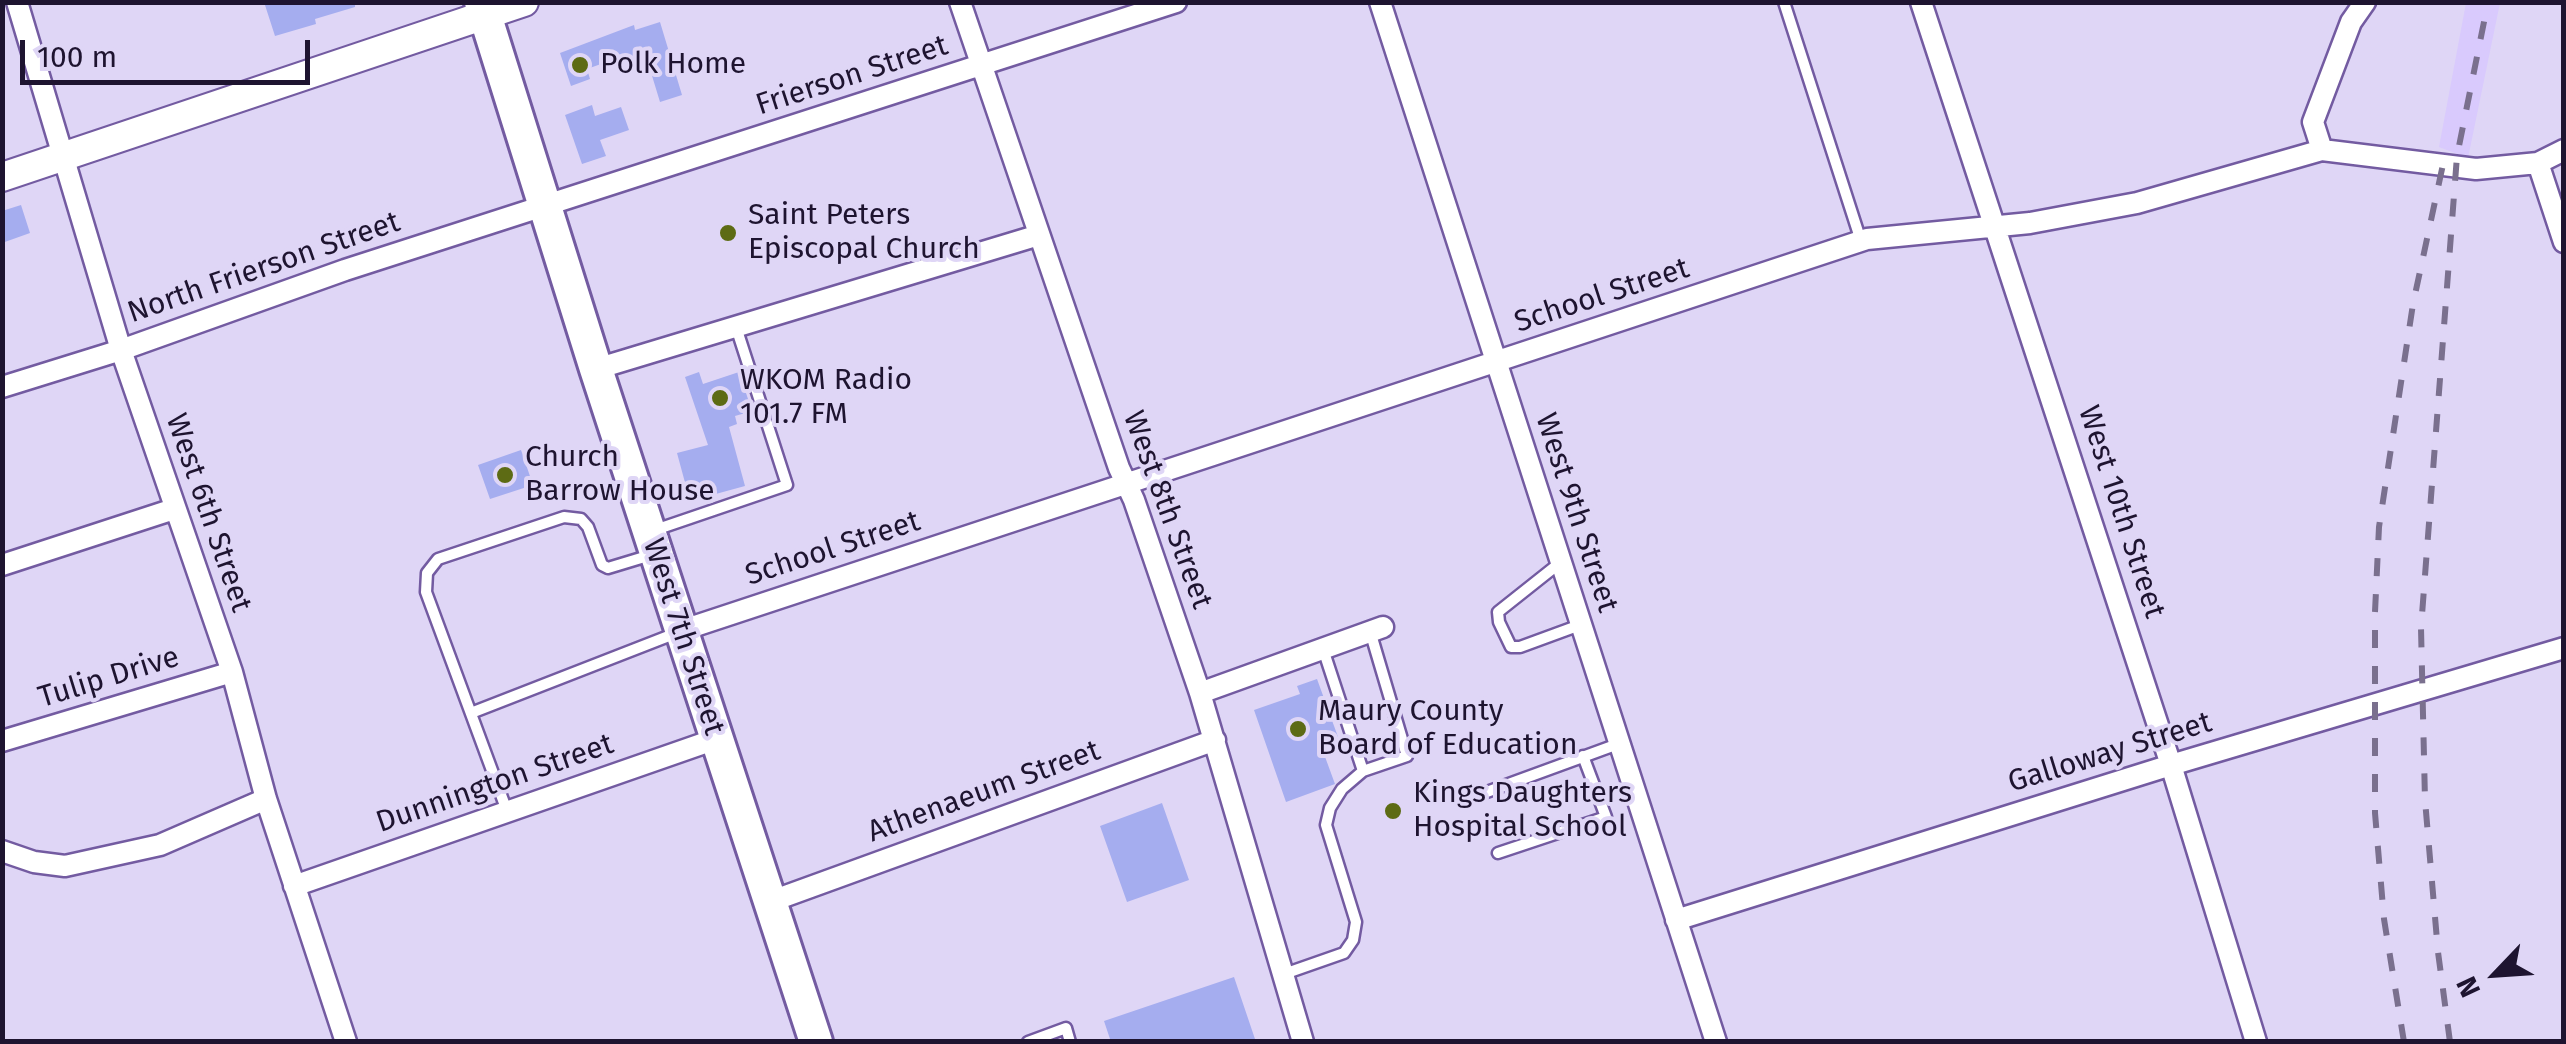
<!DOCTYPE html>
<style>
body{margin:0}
#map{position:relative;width:2566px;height:1044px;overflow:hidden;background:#dfd6f6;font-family:"Fira Sans",sans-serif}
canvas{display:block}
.frame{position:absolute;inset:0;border:5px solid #1e1430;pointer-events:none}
.north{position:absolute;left:2446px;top:924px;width:100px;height:100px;-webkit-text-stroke:8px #dfd6f6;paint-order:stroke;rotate:245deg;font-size:28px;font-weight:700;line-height:40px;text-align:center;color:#1e1430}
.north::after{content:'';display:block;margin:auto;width:35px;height:45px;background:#1e1430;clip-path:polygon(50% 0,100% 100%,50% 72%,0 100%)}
.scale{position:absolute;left:20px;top:40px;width:290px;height:45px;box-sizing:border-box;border:5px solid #1e1430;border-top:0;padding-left:12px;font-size:30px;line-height:35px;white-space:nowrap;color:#1e1430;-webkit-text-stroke:8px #dfd6f6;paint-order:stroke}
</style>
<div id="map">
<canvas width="2566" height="1044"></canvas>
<div class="frame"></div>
<div class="north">N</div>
<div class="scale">100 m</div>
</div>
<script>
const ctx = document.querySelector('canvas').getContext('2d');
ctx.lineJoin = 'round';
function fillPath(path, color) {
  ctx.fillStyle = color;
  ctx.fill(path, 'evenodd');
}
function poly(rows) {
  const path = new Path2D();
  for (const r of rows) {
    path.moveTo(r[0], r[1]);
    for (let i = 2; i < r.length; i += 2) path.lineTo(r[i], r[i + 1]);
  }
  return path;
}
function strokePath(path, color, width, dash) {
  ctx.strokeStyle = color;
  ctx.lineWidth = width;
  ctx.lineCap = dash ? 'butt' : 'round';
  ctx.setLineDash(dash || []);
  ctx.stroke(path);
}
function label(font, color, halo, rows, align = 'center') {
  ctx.font = font + ' "Fira Sans",sans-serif';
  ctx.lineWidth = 8;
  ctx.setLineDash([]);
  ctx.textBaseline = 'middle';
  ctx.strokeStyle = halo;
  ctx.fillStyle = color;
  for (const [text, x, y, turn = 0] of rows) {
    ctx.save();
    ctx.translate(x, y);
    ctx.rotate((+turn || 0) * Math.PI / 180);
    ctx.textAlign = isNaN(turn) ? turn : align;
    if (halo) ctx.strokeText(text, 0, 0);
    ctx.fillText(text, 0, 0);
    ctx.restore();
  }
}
fillPath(poly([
 [2466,3,2500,3,2468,158,2439,147]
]), '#d9cafd');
fillPath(poly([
 [264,2,355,2,355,7,315,19,316,24,275,36],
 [660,22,682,95,660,102,646,56,628,61,626,55,587,69,590,79,571,86,560,53,634,25,635,30],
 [592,105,595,116,621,107,629,130,600,140,606,156,582,164,565,115],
 [21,205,30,233,2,243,2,211],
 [699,372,703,384,739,372,752,411,735,416,737,424,729,427,745,486,690,501,677,453,708,445,685,377],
 [521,450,533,485,490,499,478,465],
 [1317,679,1342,748,1324,754,1335,784,1286,802,1254,710,1300,694,1297,686],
 [1162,803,1189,880,1127,902,1100,826],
 [1234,977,1256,1042,1111,1042,1104,1021]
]), '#a5adef');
const lane = poly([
 [1784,2,1861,241],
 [652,531,787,485,736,327],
 [1561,562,1498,612,1499,622,1511,647,1520,647,1580,625],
 [1323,649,1363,771],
 [471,713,679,632],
 [1484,793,1618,744],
 [507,811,426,592,427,573,438,559,564,517,581,519,588,527,602,565,608,568,651,555],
 [1498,853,1606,817,1583,756],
 [1284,974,1344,953,1353,940,1356,922,1326,825,1330,808,1342,789,1363,771,1407,756,1370,631],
 [1028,1042,1066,1028,1070,1042]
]);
const street = poly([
 [17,2,121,350,232,672,266,799,346,1042],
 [960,2,1119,468,1134,500,1200,693,1303,1042],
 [1380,2,1716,1042],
 [1921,2,2171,765,2256,1042],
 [2322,150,2313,122,2351,22,2365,2],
 [2538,163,2564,242],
 [596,369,1039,235],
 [2,387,121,350,345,270,1176,2],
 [2,565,174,509],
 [680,631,1867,239,2030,223,2137,203,2322,150,2476,169,2538,163,2564,150],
 [1200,693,1383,627],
 [2,741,232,672],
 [2,851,34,862,65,866,160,845,266,799],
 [294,886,716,739],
 [772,901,1215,740],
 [1676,920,2171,765,2564,648]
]);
const secondary = poly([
 [2,177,524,2]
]);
const primary = poly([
 [481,2,596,369,816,1042]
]);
strokePath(lane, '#735ba1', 15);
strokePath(street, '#735ba1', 25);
strokePath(secondary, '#735ba1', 32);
strokePath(primary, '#735ba1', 38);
strokePath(lane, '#fff', 10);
strokePath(street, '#fff', 20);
strokePath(secondary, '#fff', 28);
strokePath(primary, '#fff', 32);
strokePath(poly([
 [2404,1042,2384,919,2375,813,2375,612,2379,527,2413,304,2445,155],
 [2450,1042,2438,952,2425,800,2421,628,2457,156,2488,2]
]), '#7a708e', 6, [18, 18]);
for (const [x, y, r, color] of [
 [580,65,10,"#5d6b14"],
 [728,233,10,"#5d6b14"],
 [720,398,10,"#5d6b14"],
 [505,475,10,"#5d6b14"],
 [1298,729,10,"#5d6b14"],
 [1393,811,10,"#5d6b14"]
]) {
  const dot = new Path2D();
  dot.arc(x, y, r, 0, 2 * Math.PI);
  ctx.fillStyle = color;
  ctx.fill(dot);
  strokePath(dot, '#dfd6f6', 4);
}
label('30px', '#1e1430', '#dfd6f6', [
 ["Polk Home",600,65],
 ["Saint Peters",748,216],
 ["Episcopal Church",748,250],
 ["WKOM Radio",740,381],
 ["101.7 FM",740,415],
 ["Church",525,458],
 ["Barrow House",525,492],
 ["Maury County",1318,712],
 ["Board of Education",1318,746],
 ["Kings Daughters",1413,794],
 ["Hospital School",1413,828]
], 'left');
label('30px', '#1e1430', '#dfd6f6', [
 ["Frierson Street",852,76,-18],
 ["North Frierson Street",264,268,-19],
 ["School Street",1602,296,-18],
 ["West 8th Street",1167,510,70],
 ["West 10th Street",2121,512,72],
 ["West 6th Street",208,513,71],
 ["West 9th Street",1576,513,72],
 ["School Street",833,549,-18],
 ["West 7th Street",683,637,72],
 ["Tulip Drive",109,678,-17],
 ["Galloway Street",2110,753,-17],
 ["Dunnington Street",495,784,-19],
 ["Athenaeum Street",984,792,-20]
]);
</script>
